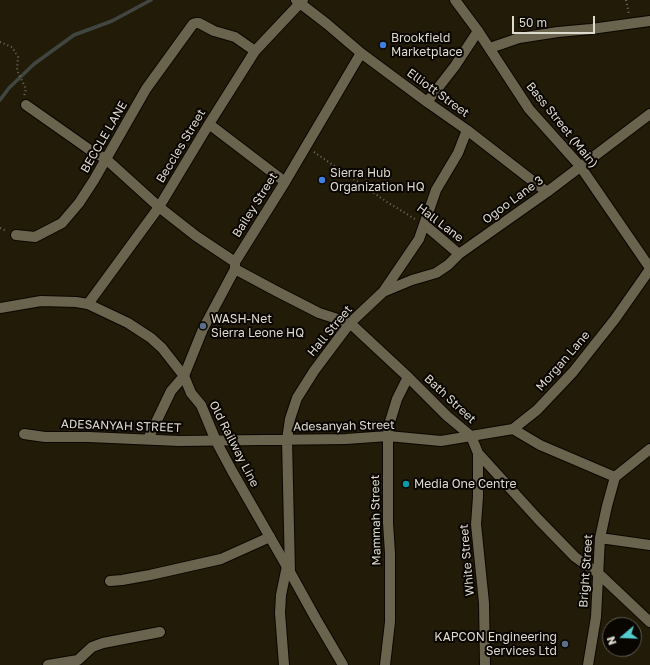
<!DOCTYPE html>
<style>
body{margin:0}
#map{position:relative;width:650px;height:665px;overflow:hidden;background:#211b08;font-family:"Golos Text",sans-serif}
canvas{display:block}
.north{position:absolute;left:602px;top:617px;width:40px;height:40px;box-sizing:border-box;background:#090602;border:1px solid #5e5b54;border-radius:50%;rotate:251deg;font-size:11px;font-weight:700;line-height:16px;text-align:center;color:#dddace}
.north::after{content:'';display:block;margin:auto;width:14px;height:18px;background:#52cdce;clip-path:polygon(50% 0,100% 100%,50% 72%,0 100%)}
.scale{position:absolute;left:512px;top:16px;width:83px;height:18px;box-sizing:border-box;border:2px solid #dddace;border-top:0;padding-left:5px;font-size:12px;line-height:14px;white-space:nowrap;color:#dddace;-webkit-text-stroke:3px #090602;paint-order:stroke}
</style>
<div id="map">
<canvas width="650" height="665"></canvas>
<div class="north">N</div>
<div class="scale">50 m</div>
</div>
<script>
const ctx = document.querySelector('canvas').getContext('2d');
ctx.lineJoin = 'round';
function poly(rows) {
  const path = new Path2D();
  for (const r of rows) {
    path.moveTo(r[0], r[1]);
    for (let i = 2; i < r.length; i += 2) path.lineTo(r[i], r[i + 1]);
  }
  return path;
}
function strokePath(path, color, width, dash) {
  ctx.strokeStyle = color;
  ctx.lineWidth = width;
  ctx.lineCap = dash ? 'butt' : 'round';
  ctx.setLineDash(dash || []);
  ctx.stroke(path);
}
function label(font, color, halo, rows, align = 'center') {
  ctx.font = font + ' "Golos Text",sans-serif';
  ctx.lineWidth = 4;
  ctx.setLineDash([]);
  ctx.textBaseline = 'middle';
  ctx.strokeStyle = halo;
  ctx.fillStyle = color;
  for (const [text, x, y, turn = 0] of rows) {
    ctx.save();
    ctx.translate(x, y);
    ctx.rotate((+turn || 0) * Math.PI / 180);
    ctx.textAlign = isNaN(turn) ? turn : align;
    if (halo) ctx.strokeText(text, 0, 0);
    ctx.fillText(text, 0, 0);
    ctx.restore();
  }
}
strokePath(poly([
 [0,100,9,88,34,64,74,35,112,21,151,0]
]), '#424642', 3.5);
const minor = poly([
 [296,0,327,24,361,53,427,102,467,130,547,192],
 [455,0,478,31,529,109,580,166,650,268],
 [490,48,519,38,558,32,591,29,650,21],
 [427,102,455,66,478,31],
 [26,105,90,150,106,159,159,207,196,236,235,262],
 [209,124,285,182],
 [425,225,459,254],
 [16,235,35,237,62,223,79,203,94,180,146,89,193,24,196,23,199,23,214,31,235,37,255,51],
 [235,269,276,291,319,313,350,323,408,377,447,416,471,436,478,453,538,519,575,557,599,574,650,622],
 [383,292,412,280,436,273,448,265,459,254,547,192,650,114],
 [88,304,159,207,209,124,255,51,303,0],
 [513,429,540,445,615,477],
 [24,434,45,437,89,437,179,441,346,439,388,436,441,441,513,429,537,410,573,372,615,319,650,269],
 [148,439,171,391,184,376,203,329,235,269,235,262,285,182,361,53],
 [478,453,478,497,476,524,484,603,485,665],
 [600,538,650,545],
 [290,572,287,440,290,419,297,398,314,371,350,323,383,292,419,239,436,190,458,153,467,130],
 [110,581,122,580,150,575,221,559,270,537],
 [48,665,78,660,92,647,103,643,160,632],
 [284,665,280,613,281,595,287,566],
 [385,665,390,622,390,553,388,523,388,436,389,425,397,399,408,377],
 [588,665,596,617,600,538,607,506,615,477,650,449]
]);
const tertiary = poly([
 [0,308,41,301,76,302,88,304,128,323,151,338,162,348,184,376,191,393,201,405,216,441,232,471,290,572,316,619,343,665]
]);
strokePath(minor, '#0b0600', 12);
strokePath(tertiary, '#0b0600', 12);
strokePath(poly([
 [626,0,629,14],
 [0,42,12,47,18,57,17,70,26,89,24,96],
 [314,152,387,202,415,219],
 [0,228,7,231]
]), '#746f5f', 2, [1, 3]);
strokePath(minor, '#6a634e', 10);
strokePath(tertiary, '#6a634e', 10);
for (const [x, y, r, color] of [
 [383,45,4,"#3f7fe0"],
 [322,180,4,"#3f7fe0"],
 [203,326,4,"#5c6f8a"],
 [406,484,4,"#0f9aa8"],
 [565,644,4,"#5c6f8a"]
]) {
  const dot = new Path2D();
  dot.arc(x, y, r, 0, 2 * Math.PI);
  ctx.fillStyle = color;
  ctx.fill(dot);
  strokePath(dot, '#090602', 1.5);
}
label('12px', '#dddace', '#090602', [
 ["Brookfield",391,38],
 ["Marketplace",391,52],
 ["Sierra Hub",330,173],
 ["Organization HQ",330,187],
 ["WASH-Net",211,319],
 ["Sierra Leone HQ",211,333],
 ["Media One Centre",414,484],
 ["KAPCON Engineering",557,637,"right"],
 ["Services Ltd",557,651,"right"]
], 'left');
label('12px', '#dddace', '#090602', [
 ["Elliott Street",438,93,36],
 ["Bass Street (Main)",562,125,51],
 ["BECCLE LANE",104,137,-60],
 ["Beccles Street",181,146,-59],
 ["Ogoo Lane 3",513,200,-36],
 ["Bailey Street",255,205,-58],
 ["Hall Lane",440,223,37],
 ["Hall Street",330,331,-50],
 ["Morgan Lane",563,361,-49],
 ["Bath Street",450,399,43],
 ["ADESANYAH STREET",121,426,2],
 ["Adesanyah Street",344,426,-1],
 ["Old Railway Line",234,444,63],
 ["Mammah Street",376,520,-91],
 ["White Street",467,560,-95],
 ["Bright Street",586,571,-86]
]);
</script>
